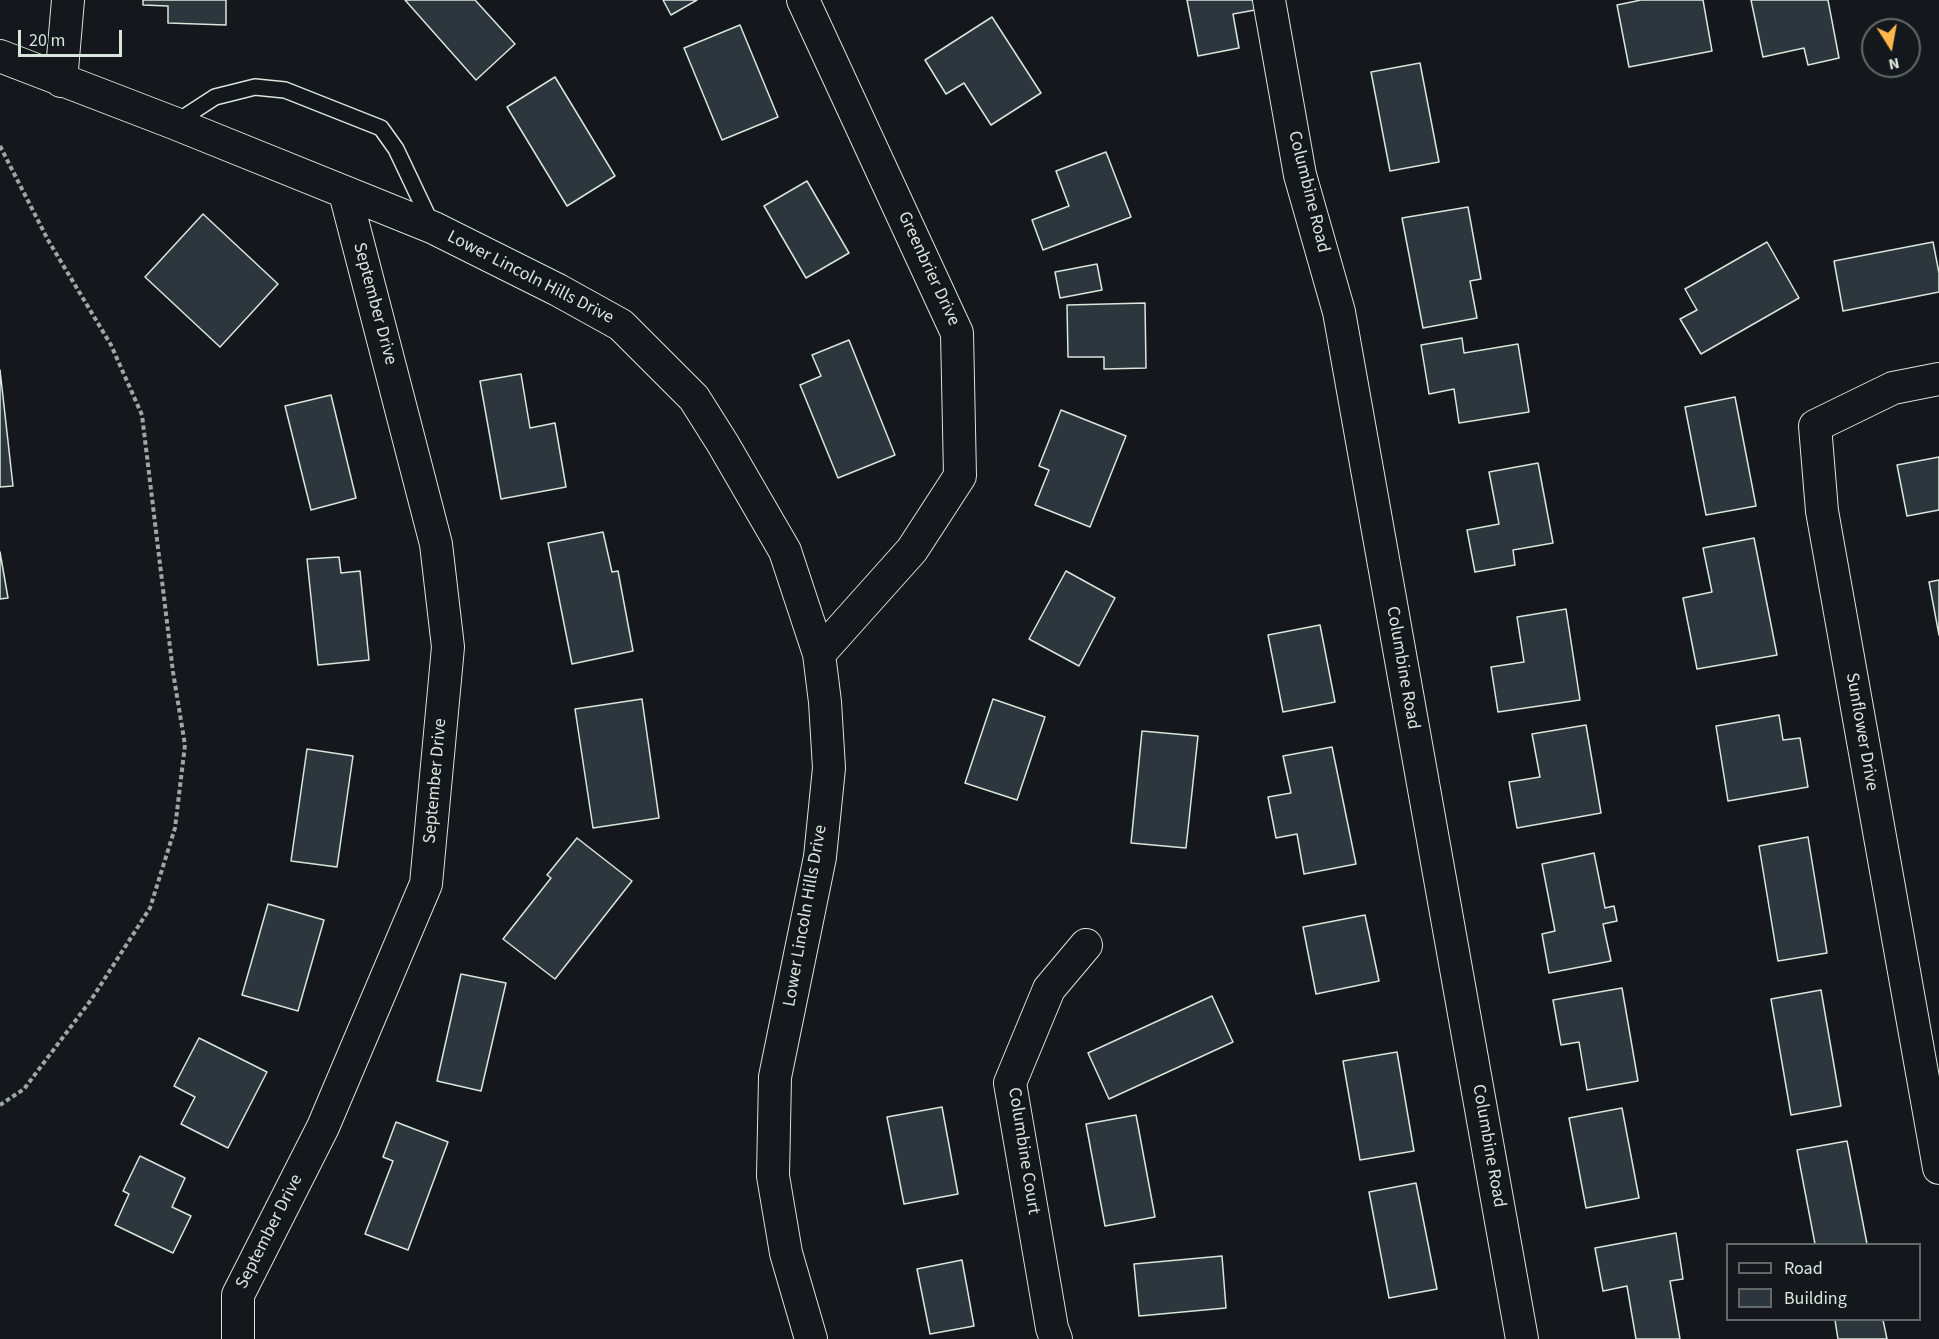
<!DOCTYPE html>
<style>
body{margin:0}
#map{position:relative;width:1939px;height:1339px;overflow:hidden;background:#14181c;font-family:"Source Sans 3",sans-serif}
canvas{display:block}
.legend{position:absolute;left:1726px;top:1243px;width:195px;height:78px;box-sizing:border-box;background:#14181c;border:2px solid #626a69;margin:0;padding:8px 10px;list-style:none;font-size:18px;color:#d8e6dc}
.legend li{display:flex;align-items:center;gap:12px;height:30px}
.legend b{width:30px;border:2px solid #626a69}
.north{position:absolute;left:1861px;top:18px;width:60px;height:60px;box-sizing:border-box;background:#14181c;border:2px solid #626a69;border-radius:50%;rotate:169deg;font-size:16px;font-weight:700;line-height:24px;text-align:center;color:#d8e6dc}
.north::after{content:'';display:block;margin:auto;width:21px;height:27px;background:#ffb74d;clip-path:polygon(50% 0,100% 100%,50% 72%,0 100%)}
.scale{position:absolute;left:18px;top:30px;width:104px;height:27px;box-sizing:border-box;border:3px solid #d8e6dc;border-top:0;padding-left:8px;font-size:18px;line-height:21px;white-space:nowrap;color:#d8e6dc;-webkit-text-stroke:4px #14181c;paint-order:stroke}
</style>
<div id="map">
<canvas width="1939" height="1339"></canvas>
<ul class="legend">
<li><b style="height:8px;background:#14181c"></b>Road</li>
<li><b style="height:16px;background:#2c363c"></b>Building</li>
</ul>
<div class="north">N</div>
<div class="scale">20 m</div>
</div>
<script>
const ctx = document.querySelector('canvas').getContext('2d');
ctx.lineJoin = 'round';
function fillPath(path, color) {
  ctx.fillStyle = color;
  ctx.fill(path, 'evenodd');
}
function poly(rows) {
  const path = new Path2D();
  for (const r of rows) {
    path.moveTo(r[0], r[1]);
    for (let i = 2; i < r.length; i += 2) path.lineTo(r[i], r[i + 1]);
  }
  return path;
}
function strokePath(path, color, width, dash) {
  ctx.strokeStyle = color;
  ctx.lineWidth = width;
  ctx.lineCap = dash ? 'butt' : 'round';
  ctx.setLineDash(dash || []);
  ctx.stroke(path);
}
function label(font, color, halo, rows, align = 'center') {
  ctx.font = font + ' "Source Sans 3",sans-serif';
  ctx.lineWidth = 4.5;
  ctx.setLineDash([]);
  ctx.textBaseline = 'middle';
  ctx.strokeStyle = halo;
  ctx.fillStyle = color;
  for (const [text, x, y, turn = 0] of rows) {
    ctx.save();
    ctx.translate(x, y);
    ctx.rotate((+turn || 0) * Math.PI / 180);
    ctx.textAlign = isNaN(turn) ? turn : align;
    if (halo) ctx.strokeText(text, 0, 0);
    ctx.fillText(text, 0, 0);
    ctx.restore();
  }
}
const building = poly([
 [143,0,226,0,226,25,168,23,168,6,143,5,143,0],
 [405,0,475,0,515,44,476,80,405,0],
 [663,0,697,0,671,15,663,0],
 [1187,0,1253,0,1255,10,1233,14,1239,48,1198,56,1187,0],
 [1641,0,1703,0,1712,51,1629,67,1617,5,1641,0],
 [1751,0,1828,0,1839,58,1808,65,1804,48,1763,57,1751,0],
 [992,17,1041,93,991,125,964,83,946,94,925,60,992,17],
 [740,25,778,117,722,140,684,48,740,25],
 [1420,63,1439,162,1390,171,1371,72,1420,63],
 [555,77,615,176,567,206,507,107,555,77],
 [1106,152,1131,217,1043,250,1032,220,1069,206,1056,171,1106,152],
 [807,181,849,253,806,278,764,206,807,181],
 [1468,207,1481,279,1470,281,1477,318,1423,328,1402,218,1468,207],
 [203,214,278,284,220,347,145,277,203,214],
 [1767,242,1799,298,1701,354,1680,319,1697,310,1685,289,1767,242],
 [1933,242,1939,273,1939,292,1843,311,1834,261,1933,242],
 [1097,264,1102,290,1060,298,1055,272,1097,264],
 [1145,303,1146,368,1104,369,1104,357,1068,357,1067,305,1145,303],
 [1462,338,1464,353,1518,344,1529,412,1459,423,1454,389,1429,394,1421,345,1462,338],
 [849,340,895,455,838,478,800,385,821,376,812,355,849,340],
 [0,370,13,486,0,487,0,370],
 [521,374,530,428,555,423,566,487,501,499,480,381,521,374],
 [331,395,356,498,311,510,285,406,331,395],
 [1735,397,1756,506,1706,515,1685,407,1735,397],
 [1061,410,1126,436,1090,527,1035,505,1049,470,1039,466,1061,410],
 [1939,457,1939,510,1907,516,1897,465,1939,457],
 [1538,463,1553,543,1513,550,1515,565,1475,572,1467,530,1499,524,1489,472,1538,463],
 [603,532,612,572,618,571,633,651,572,664,548,543,603,532],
 [1754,538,1777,655,1697,669,1683,598,1712,592,1703,548,1754,538],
 [0,552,8,598,0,599,0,552],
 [339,557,341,573,360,571,369,660,318,665,307,559,339,557],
 [1066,571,1115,598,1079,666,1029,639,1066,571],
 [1939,580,1939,635,1929,582,1939,580],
 [1566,609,1580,700,1498,712,1491,667,1524,662,1517,617,1566,609],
 [1320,625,1335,702,1283,712,1268,635,1320,625],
 [642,699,659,818,593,828,575,709,642,699],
 [993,699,1045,717,1017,800,965,783,993,699],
 [1779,715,1783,740,1800,738,1808,787,1728,801,1716,726,1779,715],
 [1586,725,1601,813,1517,828,1509,782,1540,777,1532,734,1586,725],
 [1142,731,1198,736,1186,848,1131,843,1142,731],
 [1332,747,1356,864,1304,874,1297,834,1276,838,1268,797,1291,793,1283,756,1332,747],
 [307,749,353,756,337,867,291,861,307,749],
 [1808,837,1827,953,1778,961,1759,846,1808,837],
 [577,838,632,881,555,979,503,939,551,878,547,875,577,838],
 [1594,853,1605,908,1614,906,1617,921,1603,924,1611,961,1549,973,1542,934,1555,931,1542,864,1594,853],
 [268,904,324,920,298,1011,242,995,268,904],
 [1365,915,1379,981,1316,994,1303,927,1365,915],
 [461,974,506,983,481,1091,437,1081,461,974],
 [1622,988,1638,1081,1587,1090,1579,1042,1561,1045,1553,1000,1622,988],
 [1821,990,1841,1106,1791,1115,1771,999,1821,990],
 [1212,996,1233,1042,1109,1099,1088,1053,1212,996],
 [199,1038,267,1072,228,1148,181,1124,195,1097,174,1086,199,1038],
 [1397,1052,1414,1151,1360,1160,1343,1061,1397,1052],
 [942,1107,958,1194,904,1204,887,1117,942,1107],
 [1622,1108,1639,1198,1586,1208,1569,1118,1622,1108],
 [1136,1115,1155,1217,1105,1226,1086,1124,1136,1115],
 [396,1122,448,1142,408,1250,365,1234,393,1161,383,1157,396,1122],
 [1847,1141,1867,1244,1815,1244,1797,1150,1847,1141],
 [140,1156,185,1178,172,1207,191,1216,173,1253,115,1225,129,1194,123,1191,140,1156],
 [1416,1183,1437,1289,1389,1298,1369,1192,1416,1183],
 [1676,1233,1683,1279,1670,1281,1680,1339,1636,1339,1627,1286,1603,1291,1595,1248,1676,1233],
 [1222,1256,1226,1308,1139,1316,1134,1264,1222,1256],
 [962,1260,974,1326,930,1334,917,1269,962,1260],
 [1835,1320,1883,1320,1887,1339,1838,1339,1835,1320]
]);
fillPath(building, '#2c363c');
strokePath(building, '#d8e6dc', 1.5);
const service = poly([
 [175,123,215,97,255,87,285,90,381,128,396,149,432,225]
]);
const minor = poly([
 [803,0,957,333,960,476,912,550,819,654],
 [1269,0,1300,175,1339,312,1522,1339],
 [0,56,174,123,434,228,558,290,621,325,694,398,723,444,785,551,819,654,825,702,829,768,820,857,775,1077,773,1176,786,1253,811,1339],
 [61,81,68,0],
 [1939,379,1893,388,1815,426,1822,511,1939,1168],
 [238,1339,238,1295,323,1127,426,884,448,647,436,544,345,193],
 [1056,1339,1052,1328,1010,1083,1049,989,1086,945]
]);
strokePath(service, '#d8e6dc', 18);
strokePath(minor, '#d8e6dc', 34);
strokePath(poly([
 [0,146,48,240,111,345,142,415,173,672,185,745,175,828,150,908,91,1000,24,1089,0,1105]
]), '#9da8a2', 4, [4.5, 3]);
strokePath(service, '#14181c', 15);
strokePath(minor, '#14181c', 32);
label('18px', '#d8e6dc', '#14181c', [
 ["Columbine Road",1308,192,76],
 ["Greenbrier Drive",928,269,65],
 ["Lower Lincoln Hills Drive",530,278,27],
 ["September Drive",374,304,75],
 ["Columbine Road",1402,668,80],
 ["Sunflower Drive",1861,732,80],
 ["September Drive",436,781,-85],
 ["Lower Lincoln Hills Drive",806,916,-80],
 ["Columbine Road",1488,1146,80],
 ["Columbine Court",1023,1151,81],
 ["September Drive",270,1232,-63]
]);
</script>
